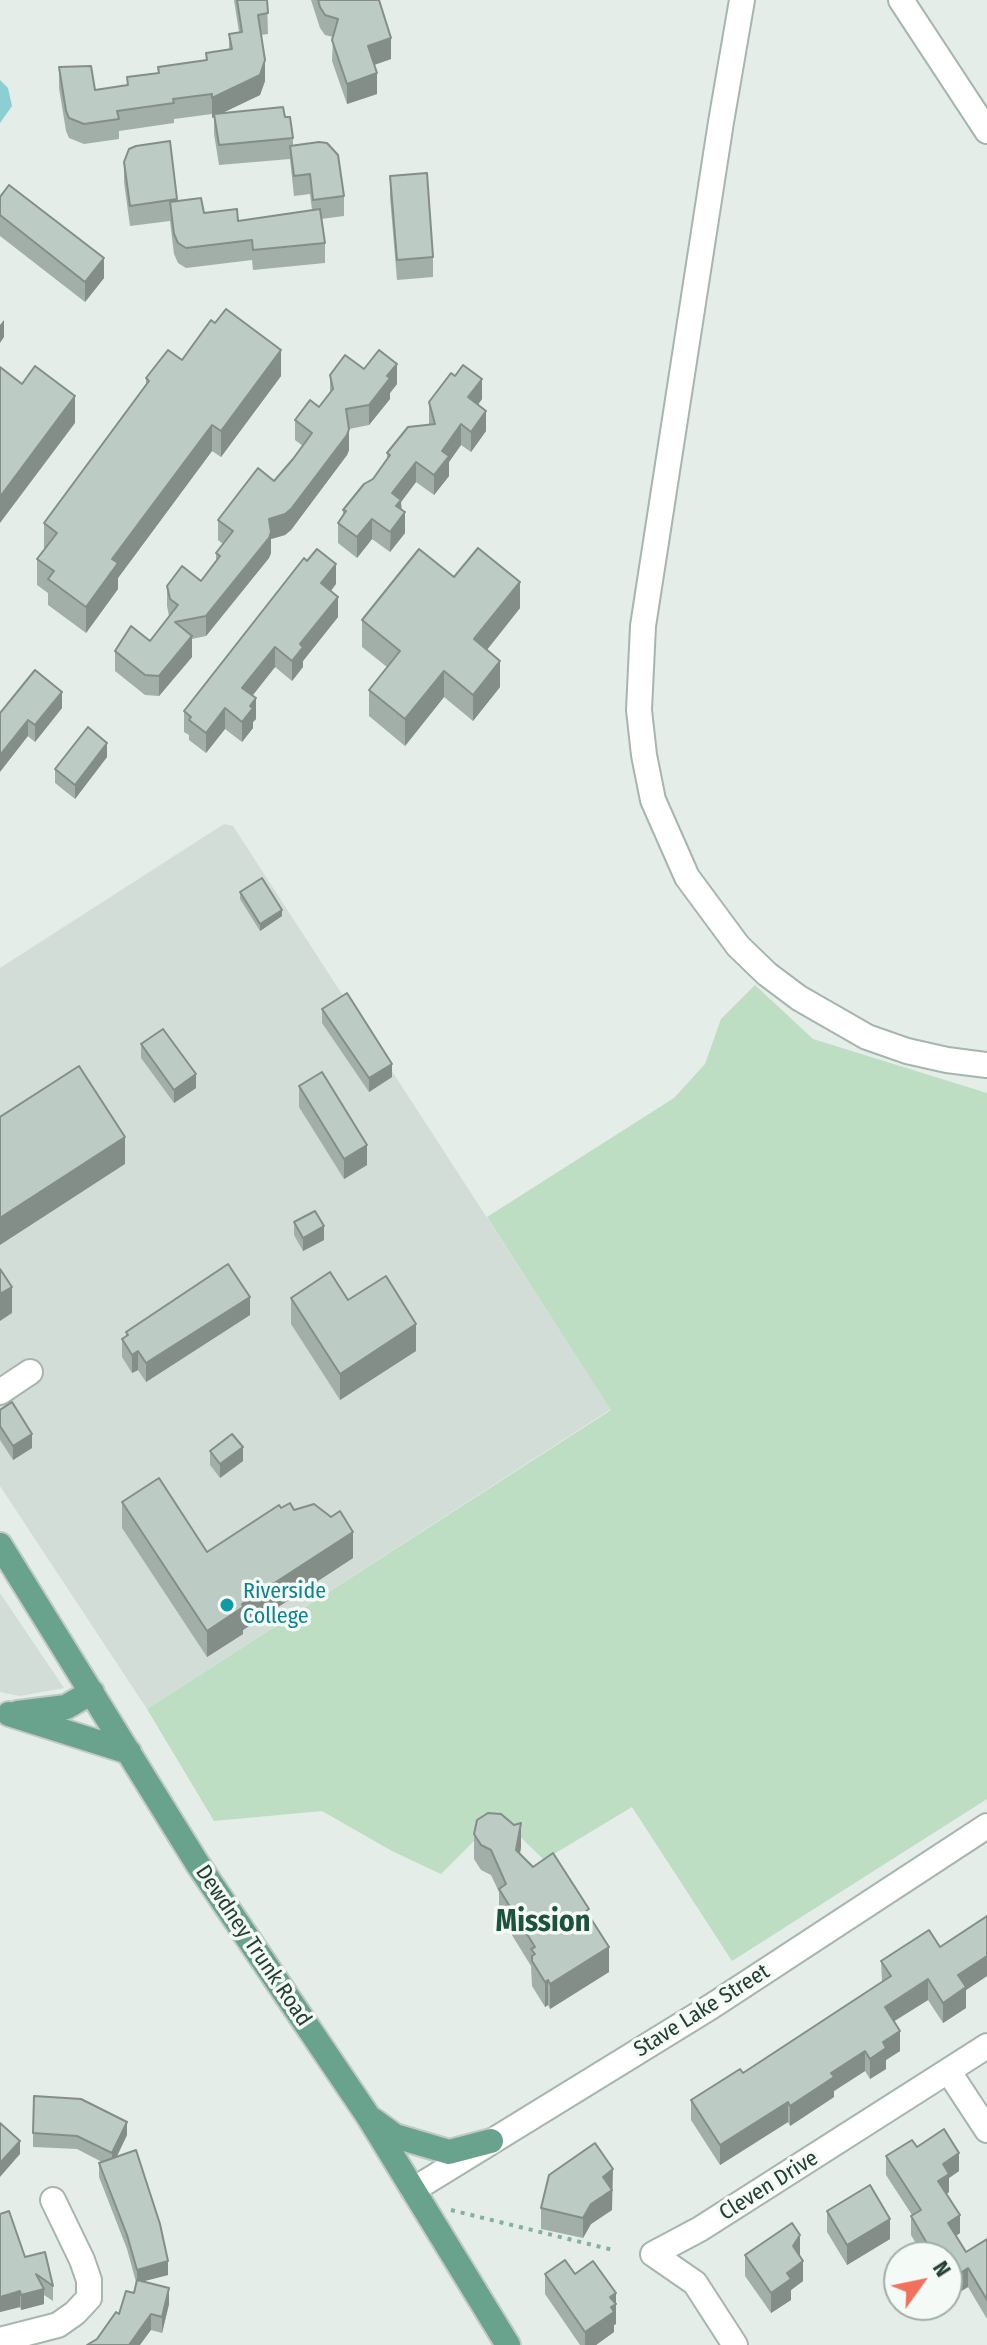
<!DOCTYPE html>
<style>
body{margin:0}
#map{position:relative;width:987px;height:2345px;overflow:hidden;background:#e4ede8;font-family:"Fira Sans Condensed",sans-serif}
canvas{display:block}
.north{position:absolute;left:883px;top:2241px;width:80px;height:80px;box-sizing:border-box;background:#f4faf6;border:2px solid #a0afa8;border-radius:50%;rotate:57deg;font-size:22px;font-weight:700;line-height:32px;text-align:center;color:#233f34}
.north::after{content:'';display:block;margin:auto;width:28px;height:36px;background:#f1715e;clip-path:polygon(50% 0,100% 100%,50% 72%,0 100%)}
</style>
<div id="map">
<canvas width="987" height="2345"></canvas>
<div class="north">N</div>
</div>
<script>
const ctx = document.querySelector('canvas').getContext('2d');
ctx.lineJoin = 'round';
function fillPath(path, color) {
  ctx.fillStyle = color;
  ctx.fill(path, 'evenodd');
}
function poly(rows) {
  const path = new Path2D();
  for (const r of rows) {
    path.moveTo(r[0], r[1]);
    for (let i = 2; i < r.length; i += 2) path.lineTo(r[i], r[i + 1]);
  }
  return path;
}
function strokePath(path, color, width, dash) {
  ctx.strokeStyle = color;
  ctx.lineWidth = width;
  ctx.lineCap = dash ? 'butt' : 'round';
  ctx.setLineDash(dash || []);
  ctx.stroke(path);
}
function label(font, color, halo, rows, align = 'center') {
  ctx.font = font + ' "Fira Sans Condensed",sans-serif';
  ctx.lineWidth = 7;
  ctx.setLineDash([]);
  ctx.textBaseline = 'middle';
  ctx.strokeStyle = halo;
  ctx.fillStyle = color;
  for (const [text, x, y, turn = 0] of rows) {
    ctx.save();
    ctx.translate(x, y);
    ctx.rotate((+turn || 0) * Math.PI / 180);
    ctx.textAlign = isNaN(turn) ? turn : align;
    if (halo) ctx.strokeText(text, 0, 0);
    ctx.fillText(text, 0, 0);
    ctx.restore();
  }
}
fillPath(poly([
 [224,824,233,826,611,1409,147,1709,0,1486,0,968],
 [0,1593,64,1688,20,1696,0,1692]
]), '#d2ddd7');
fillPath(poly([
 [755,985,813,1039,987,1093,987,1799,732,1961,632,1807,544,1860,499,1816,441,1874,392,1851,322,1811,214,1821,147,1709,611,1410,487,1217,674,1098,705,1064,721,1019]
]), '#bddec2');
fillPath(poly([
 [0,80,8,88,12,106,0,123]
]), '#8ccfd2');
const minor = poly([
 [742,0,721,122,643,626,639,710,644,755,653,800,687,877,738,946,767,974,799,998,867,1037,907,1051,947,1060,987,1065],
 [901,0,987,131],
 [0,1392,30,1372],
 [949,2072,987,2130],
 [413,2190,712,2006,987,1826],
 [0,2340,58,2325,75,2313,89,2298,89,2280,82,2260,53,2200],
 [735,2345,695,2283,653,2254,700,2229,987,2046]
]);
const major = poly([
 [0,1545,197,1863,368,2116,508,2345],
 [18,1713,66,1707,92,1692],
 [9,1714,129,1752],
 [373,2120,395,2136,449,2152,491,2141]
]);
strokePath(minor, '#a6b5ae', 28);
strokePath(major, '#c1c9c6', 28);
strokePath(poly([
 [451,2210,613,2250]
]), '#84b19e', 4, [4, 6]);
strokePath(minor, '#fff', 24);
strokePath(major, '#69a28d', 24);
fillPath(poly([
 [234,0,267,0,268,34,261,35,265,81,260,95,222,113,285,117,293,138,293,146,344,196,344,216,321,219,325,243,325,263,253,270,252,260,186,268,178,263,174,254,170,221,130,226,124,182,124,162,170,141,177,201,204,213,238,221,312,210,310,194,294,196,290,159,219,165,214,134,214,117,212,118,212,114,174,119,174,123,119,131,119,139,84,144,69,138,66,131,59,88,59,67,95,90,127,85,127,77,158,73,158,67,206,60,206,53,229,49,229,34,239,32],
 [311,0,379,0,391,59,374,65,377,94,347,104,332,61,333,37,325,35,320,28],
 [390,176,433,257,433,277,397,280,390,197],
 [0,197,104,278,85,302,0,236],
 [182,360,281,376,221,457,212,451,118,578,118,589,86,633,48,605,48,593,37,585,37,559,44,550,44,523,146,384,146,378],
 [364,369,397,384,390,393,390,399,369,425,349,429,349,450,347,455,291,530,285,535,271,539,271,553,269,558,206,636,192,639,192,657,159,696,145,695,115,671,115,651,150,641,169,616,167,606,167,586,201,581,216,561,216,553,223,544,218,540,218,520,274,481,293,459,303,446,295,440,295,420,319,407,330,392,330,375],
 [482,399,478,405,486,431,471,452,461,445,449,462,449,476,434,495,416,482,401,502,405,533,390,552,372,539,357,558,338,543,338,523,343,516,343,510,373,479,387,459,387,453,429,425,429,402],
 [454,577,520,608,487,650,500,687,473,721,444,697,405,746,369,716,369,690,387,667,362,647,362,620],
 [336,584,331,591,338,617,303,661,303,667,292,681,275,667,252,696,256,719,253,722,253,728,242,742,225,729,206,753,189,740,189,735,184,732,184,711],
 [62,708,35,742,0,713],
 [107,757,75,799,55,783,55,769],
 [240,892,282,916,260,931,240,899],
 [322,1009,392,1077,369,1092,322,1023],
 [141,1044,196,1088,174,1103,141,1058],
 [299,1086,367,1165,344,1179,299,1107],
 [294,1222,324,1240,303,1251,294,1235],
 [291,1298,348,1300,416,1351,340,1400,291,1324],
 [250,1315,146,1382,138,1370,132,1373,122,1357,122,1339,126,1337,126,1332],
 [0,1410,32,1448,13,1460,0,1440],
 [210,1451,243,1461,220,1478,210,1465],
 [122,1502,207,1552,281,1508,294,1510,353,1558,243,1630,243,1634,207,1657,122,1528],
 [474,1834,521,1847,520,1854,589,1916,609,1972,550,2009,548,2005,545,2007,532,1986,531,1966,499,1914,499,1892,491,1875,481,1870,474,1859],
 [987,1916,987,1976,966,1990,966,2008,943,2023,928,2000,894,2021,900,2051,886,2060,886,2069,870,2079,865,2071,834,2091,834,2097,790,2126,788,2122,720,2165,691,2120,691,2100,743,2073,882,1982,881,1961,940,1947],
 [33,2133,127,2135,116,2157,168,2275,143,2281,169,2304,162,2333,151,2330,97,2339,119,2314,134,2293,136,2282,127,2249,99,2177,99,2163,102,2162,77,2149,33,2147],
 [886,2156,959,2171,949,2178,949,2192,947,2194,960,2233,956,2236,966,2252,987,2239,987,2319,968,2287,948,2299,947,2297,947,2257,924,2257,911,2235,911,2216,912,2215,886,2175],
 [613,2189,612,2191,612,2210,591,2224,583,2238,541,2229,541,2208],
 [827,2211,890,2239,847,2265,827,2232],
 [0,2214,25,2257,53,2286,53,2301,44,2295,44,2304,21,2310,20,2307,0,2312],
 [745,2255,800,2255,803,2281,791,2290,791,2300,771,2313,745,2276],
 [545,2274,575,2274,616,2293,616,2324,614,2325,614,2332,596,2345,580,2345,545,2294]
]), '#a2afa8');
fillPath(poly([
 [391,38,391,59,368,67,368,46],
 [265,60,265,81,260,95,212,118,212,98],
 [377,73,377,94,347,104,347,84],
 [104,258,104,278,85,302,85,282],
 [4,320,4,337,0,343,0,325],
 [281,350,281,376,221,457,221,431],
 [397,364,397,384,390,393,390,399,369,425,369,405,387,376],
 [482,379,482,399,468,418,468,397],
 [75,396,75,423,0,523,0,497],
 [486,411,486,431,471,452,471,432],
 [461,424,461,445,449,462,449,476,434,495,434,475,442,451],
 [212,425,212,451,118,578,118,589,86,633,86,607,112,559],
 [349,429,349,450,347,455,291,530,285,535,271,539,271,553,269,558,206,636,206,616,269,519],
 [416,462,416,482,401,502,401,518,405,512,405,533,390,552,392,493],
 [372,519,372,539,357,558,357,537],
 [336,564,336,584,321,603,321,583],
 [520,582,520,608,474,666,474,639],
 [338,597,338,617,303,661,303,667,292,681,292,661,300,644],
 [192,636,192,657,159,696,159,676],
 [275,647,275,667,242,709,242,688],
 [500,661,500,687,473,721,473,695],
 [444,671,444,697,405,746,405,719],
 [62,692,62,708,35,742,35,725],
 [256,698,256,719,253,722,253,728,242,742,242,722,250,706],
 [225,708,225,729,206,753,206,733],
 [28,720,28,736,0,772,0,755],
 [107,743,107,757,75,799,75,785],
 [282,910,282,916,260,931,260,924],
 [392,1064,392,1077,369,1092,369,1078],
 [196,1074,196,1088,174,1103,174,1090],
 [125,1137,125,1164,0,1245,0,1218],
 [367,1145,367,1165,344,1179,344,1159],
 [324,1226,324,1240,303,1251,303,1238],
 [12,1287,12,1313,0,1321,0,1294],
 [250,1297,250,1315,146,1382,146,1363],
 [416,1324,416,1351,340,1400,340,1374],
 [138,1351,138,1370,132,1373,132,1355],
 [32,1434,32,1448,13,1460,13,1446],
 [243,1447,243,1461,220,1478,220,1464],
 [353,1532,353,1558,243,1630,243,1634,207,1657,207,1631,242,1604],
 [521,1823,521,1847,516,1874,516,1850],
 [609,1947,609,1972,550,2009,550,1984],
 [987,1956,987,1976,966,1990,966,2008,943,2023,943,2003,958,1975],
 [928,1979,928,2000,885,2027,885,2007],
 [548,1980,548,2005,545,2007,545,1982],
 [900,2031,900,2051,886,2060,886,2069,870,2079,870,2059,883,2042],
 [865,2051,865,2071,834,2091,834,2097,790,2126,790,2106,831,2073],
 [788,2102,788,2122,720,2165,720,2145],
 [127,2122,127,2135,112,2167,112,2153],
 [20,2141,20,2154,0,2177,0,2163],
 [959,2153,959,2171,949,2178,949,2192,938,2199,938,2181,943,2164],
 [613,2169,612,2210,591,2224,583,2238,583,2218,603,2177],
 [960,2215,960,2233,948,2241,948,2223],
 [890,2219,890,2239,847,2265,847,2245],
 [800,2235,800,2255,793,2266,793,2246],
 [168,2261,168,2275,137,2283,137,2270],
 [803,2261,803,2281,791,2290,791,2300,771,2313,771,2293,787,2273],
 [968,2268,968,2287,948,2299,948,2281],
 [169,2288,169,2304,162,2333,162,2317],
 [44,2289,44,2304,21,2310,21,2295],
 [20,2291,20,2307,0,2312,0,2297],
 [616,2293,616,2324,614,2325,614,2332,596,2345,585,2345,585,2332,610,2297],
 [151,2314,151,2330,140,2345,129,2345]
]), '#848e88');
const building = poly([
 [237,0,267,0,268,13,258,15,265,60,260,75,212,98,212,94,173,99,174,103,117,111,119,119,84,124,69,118,66,111,59,67,91,66,95,90,128,85,127,77,159,73,158,67,207,60,206,53,232,49,229,34,242,32,237,0],
 [318,0,379,0,391,38,368,46,377,73,347,84,332,40,338,19,325,15,320,7,318,0],
 [283,107,285,117,290,117,293,138,219,145,214,114,283,107],
 [170,141,177,199,130,206,124,162,129,149,136,146,170,141],
 [319,142,327,143,338,155,344,196,313,200,310,174,294,176,290,146,319,142],
 [427,173,433,257,397,260,390,176,427,173],
 [9,185,104,258,85,282,0,215,0,197,9,185],
 [201,198,204,213,237,209,238,221,320,209,325,243,253,250,252,240,186,248,178,243,174,234,170,202,201,198],
 [226,309,281,350,221,431,212,425,112,559,118,563,86,607,48,579,54,571,37,559,57,533,44,523,149,381,146,378,168,350,182,360,211,320,215,323,226,309],
 [379,350,397,364,387,376,390,378,369,405,346,409,349,429,347,435,291,509,285,514,269,519,271,532,269,538,206,616,175,622,192,636,159,676,145,675,115,651,131,626,150,641,178,605,170,599,167,586,182,566,201,581,220,556,216,553,233,531,218,520,258,468,274,481,293,459,312,433,295,420,310,400,319,407,333,389,330,375,345,355,364,369,379,350],
 [463,365,482,379,468,397,486,411,471,432,461,424,442,451,449,456,434,475,416,462,392,493,401,500,396,506,405,512,390,532,372,519,357,537,338,523,346,511,343,510,364,484,373,479,390,455,387,453,408,427,435,424,429,402,451,373,455,376,463,365],
 [35,366,75,396,0,497,0,367,22,384,35,366],
 [478,548,520,582,474,639,500,661,473,695,444,671,405,719,369,690,400,651,362,620,419,549,454,577,478,548],
 [317,549,336,564,321,583,338,597,300,644,303,647,292,661,275,647,242,688,256,698,250,706,253,708,242,722,225,708,206,733,189,720,191,717,184,711,304,558,307,561,317,549],
 [35,670,62,692,35,725,28,720,0,755,0,713,35,670],
 [88,727,107,743,75,785,55,769,88,727],
 [262,878,282,910,260,924,240,892,262,878],
 [347,993,392,1064,369,1078,322,1009,347,993],
 [163,1029,196,1074,174,1090,141,1044,163,1029],
 [79,1066,125,1137,0,1218,0,1117,79,1066],
 [322,1072,367,1145,344,1159,299,1086,322,1072],
 [315,1211,324,1226,303,1238,294,1222,315,1211],
 [228,1264,250,1297,146,1363,138,1351,132,1355,122,1339,128,1335,126,1332,228,1264],
 [0,1269,12,1287,0,1294,0,1269],
 [330,1272,348,1300,386,1276,416,1324,340,1374,291,1298,330,1272],
 [12,1402,32,1434,13,1446,0,1426,0,1410,12,1402],
 [232,1434,243,1447,220,1464,210,1451,232,1434],
 [159,1478,207,1552,279,1505,281,1508,290,1503,294,1510,314,1504,331,1517,340,1511,353,1532,242,1604,243,1607,207,1631,122,1502,159,1478],
 [488,1813,501,1814,514,1825,521,1823,516,1850,533,1867,553,1853,589,1909,586,1911,609,1947,550,1984,548,1980,545,1982,532,1961,532,1956,535,1954,531,1949,535,1947,499,1889,506,1884,491,1850,481,1845,474,1834,477,1820,488,1813],
 [987,1916,987,1956,958,1975,966,1987,943,2003,928,1979,885,2007,900,2031,883,2042,886,2048,870,2059,865,2051,831,2073,834,2077,790,2106,788,2102,720,2145,691,2100,740,2069,743,2073,891,1976,881,1961,929,1930,940,1947,987,1916],
 [34,2096,81,2099,127,2122,112,2153,77,2136,33,2133,34,2096],
 [0,2123,20,2141,0,2163,0,2123],
 [944,2129,959,2153,943,2164,949,2174,938,2181,960,2215,948,2223,966,2252,987,2239,987,2300,968,2268,948,2281,947,2279,947,2257,935,2257,911,2216,921,2210,886,2156,912,2140,917,2147,944,2129],
 [595,2143,613,2169,603,2177,612,2190,591,2204,583,2218,541,2208,549,2175,595,2143],
 [136,2150,160,2224,168,2261,137,2270,127,2235,99,2163,136,2150],
 [870,2185,890,2219,847,2245,827,2211,870,2185],
 [9,2211,25,2257,45,2252,53,2286,36,2274,44,2289,21,2295,20,2291,0,2297,0,2214,9,2211],
 [792,2223,800,2235,793,2246,803,2261,787,2273,791,2279,771,2293,745,2255,792,2223],
 [565,2260,575,2274,593,2261,616,2293,610,2297,616,2304,611,2307,614,2312,585,2332,545,2274,565,2260],
 [137,2280,169,2288,162,2317,151,2314,129,2345,87,2345,97,2339,116,2312,119,2314,126,2291,134,2293,137,2280]
]);
fillPath(building, '#bccbc3');
strokePath(building, '#848e88', 2);
for (const [x, y, r, color] of [
 [227,1605,8,"#0f9aa8"]
]) {
  const dot = new Path2D();
  dot.arc(x, y, r, 0, 2 * Math.PI);
  ctx.fillStyle = color;
  ctx.fill(dot);
  strokePath(dot, '#f4faf6', 3);
}
label('22px', '#0d838f', '#f4faf6', [
 ["Riverside",243,1592],
 ["College",243,1617]
], 'left');
label('22px', '#233f34', '#f4faf6', [
 ["Dewdney Trunk Road",253,1946,56],
 ["Stave Lake Street",702,2011,-32],
 ["Cleven Drive",769,2186,-32]
]);
label('bold 30px', '#1f513f', '#f4faf6', [
 ["Mission",543,1923]
]);
</script>
